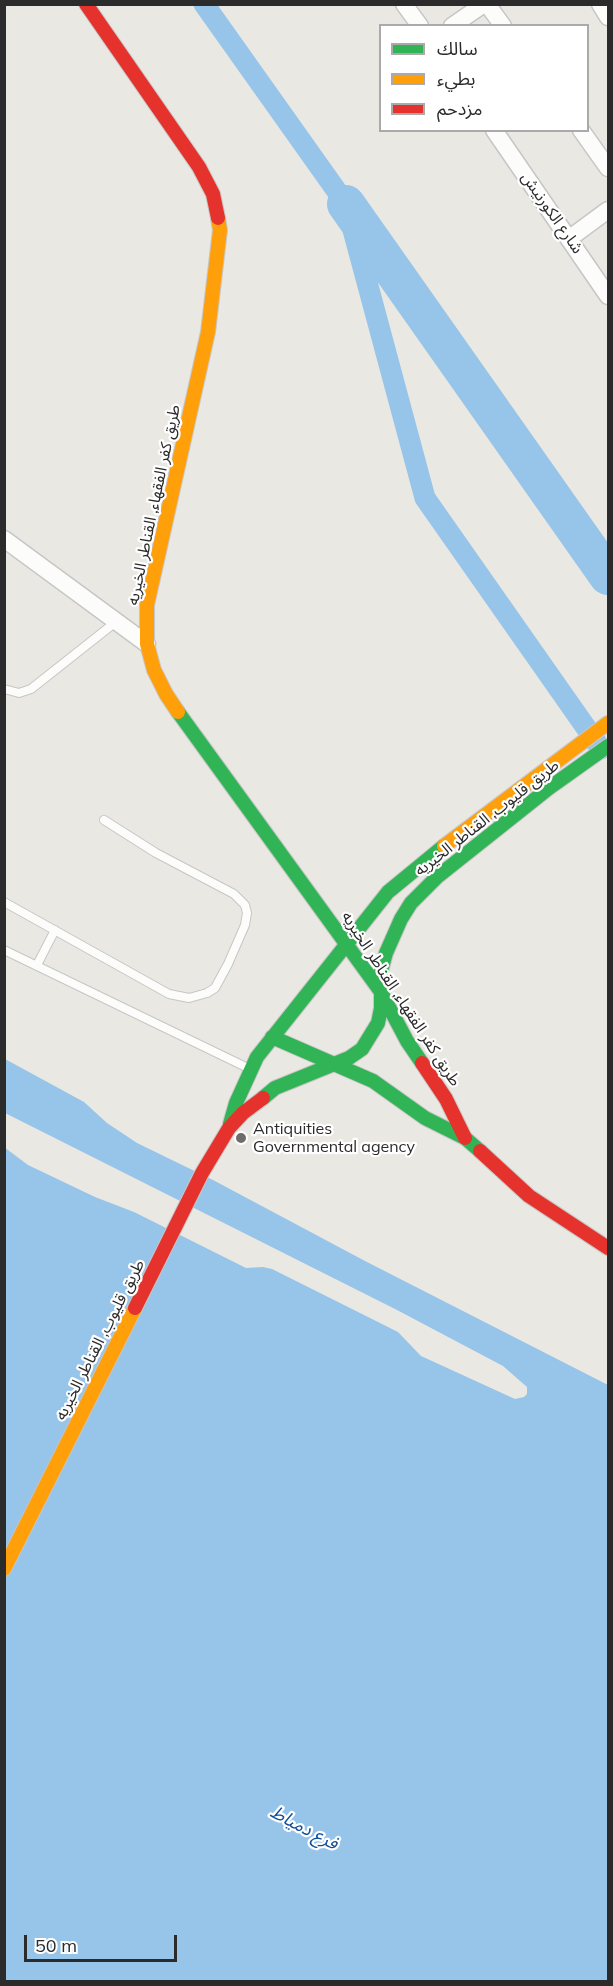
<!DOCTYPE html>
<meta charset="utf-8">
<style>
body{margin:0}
#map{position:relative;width:613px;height:1986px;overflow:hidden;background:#eae8e2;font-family:Mulish,"Noto Sans Arabic",sans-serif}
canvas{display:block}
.frame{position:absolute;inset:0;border:6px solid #2b2b2b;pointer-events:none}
.legend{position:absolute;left:379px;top:24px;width:210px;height:108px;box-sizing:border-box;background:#fff;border:2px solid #aaa;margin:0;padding:8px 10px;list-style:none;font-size:18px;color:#2b2b2b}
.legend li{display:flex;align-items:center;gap:12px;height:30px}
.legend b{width:30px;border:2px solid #aaa}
.scale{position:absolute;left:24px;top:1935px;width:153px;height:27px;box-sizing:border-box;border:3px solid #2b2b2b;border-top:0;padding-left:8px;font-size:18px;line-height:21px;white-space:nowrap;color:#2b2b2b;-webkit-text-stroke:4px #fff;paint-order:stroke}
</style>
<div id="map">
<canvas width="613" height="1986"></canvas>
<div class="frame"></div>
<ul class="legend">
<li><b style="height:8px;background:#30b455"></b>سالك</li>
<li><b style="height:8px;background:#ff9f0a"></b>بطيء</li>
<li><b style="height:8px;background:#e5322d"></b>مزدحم</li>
</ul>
<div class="scale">50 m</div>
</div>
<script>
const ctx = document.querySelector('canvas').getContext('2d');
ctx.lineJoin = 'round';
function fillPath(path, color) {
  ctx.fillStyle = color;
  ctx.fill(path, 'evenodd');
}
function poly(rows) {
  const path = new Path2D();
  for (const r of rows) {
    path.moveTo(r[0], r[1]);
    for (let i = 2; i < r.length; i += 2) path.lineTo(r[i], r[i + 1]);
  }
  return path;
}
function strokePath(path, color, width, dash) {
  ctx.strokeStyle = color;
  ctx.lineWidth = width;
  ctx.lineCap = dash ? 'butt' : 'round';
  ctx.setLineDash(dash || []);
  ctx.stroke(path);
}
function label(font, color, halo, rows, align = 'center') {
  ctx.font = font + ' Mulish,"Noto Sans Arabic",sans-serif';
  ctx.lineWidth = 4.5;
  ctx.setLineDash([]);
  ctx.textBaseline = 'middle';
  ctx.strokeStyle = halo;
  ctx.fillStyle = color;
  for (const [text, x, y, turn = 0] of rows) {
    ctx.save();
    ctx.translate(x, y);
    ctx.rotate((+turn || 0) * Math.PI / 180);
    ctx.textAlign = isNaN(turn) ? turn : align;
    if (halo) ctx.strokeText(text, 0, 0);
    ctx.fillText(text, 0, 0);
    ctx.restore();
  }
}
fillPath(poly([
 [5,1059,84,1102,107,1123,137,1143,213,1180,365,1261,608,1385,608,1981,5,1981,4,1147,28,1165,95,1197,134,1212,246,1268,263,1267,272,1269,398,1332,421,1356,515,1399,524,1397,527,1394,527,1387,503,1366,397,1310,5,1113]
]), '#97c4e9');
strokePath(poly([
 [204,4,346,204,425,498,601,749]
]), '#97c4e9', 21);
strokePath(poly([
 [346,204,608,576]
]), '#97c4e9', 38);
const lane = poly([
 [4,689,19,693,31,689,117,621],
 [4,902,169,994,189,998,207,993,215,988,228,964,245,925,247,913,245,905,234,894,156,853,104,820],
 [4,950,250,1069],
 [37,965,55,930]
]);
const street = poly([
 [404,4,420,26],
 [487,4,503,26],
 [600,4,608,17],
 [452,26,484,4],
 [494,130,608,296],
 [581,130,608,168],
 [570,238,608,210],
 [4,539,147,644]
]);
const fast = poly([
 [178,712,381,992,407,1041,422,1063],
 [272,1037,373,1081,425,1118,465,1138,480,1151],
 [263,1098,275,1088,349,1058,362,1049,378,1023,381,1008,381,971,386,953,401,919,411,903,437,877,549,788,608,746],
 [230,1124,236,1103,257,1057,388,892,444,846]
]);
const slow = poly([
 [178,712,166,694,154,670,147,644,147,605,208,332,220,230,218,218],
 [444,846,608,723],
 [4,1569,135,1308]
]);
const jam = poly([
 [86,4,199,167,213,194,218,218],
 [422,1063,446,1099,465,1138],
 [480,1151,529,1196,608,1248],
 [135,1308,202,1173,229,1128,243,1113,263,1098]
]);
strokePath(lane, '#c7c6c6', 10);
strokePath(street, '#c7c6c6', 19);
strokePath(fast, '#c7c6c6', 16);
strokePath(slow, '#c7c6c6', 16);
strokePath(jam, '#c7c6c6', 16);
strokePath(lane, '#fcfcfb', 8);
strokePath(street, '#fcfcfb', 16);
strokePath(fast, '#30b455', 14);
strokePath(slow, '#ff9f0a', 14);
strokePath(jam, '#e5322d', 14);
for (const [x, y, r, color] of [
 [241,1138,6,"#6e6d6b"]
]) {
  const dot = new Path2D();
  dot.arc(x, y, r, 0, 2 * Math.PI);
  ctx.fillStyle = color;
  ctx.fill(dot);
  strokePath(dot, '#fff', 2);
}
label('16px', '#2b2b2b', '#fff', [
 ["شارع الكورنيش",552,213,55],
 ["طريق كفر الفقهاء, القناطر الخيريه",154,505,-78],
 ["طريق قليوب, القناطر الخيريه",487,818,-38],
 ["طريق كفر الفقهاء, القناطر الخيريه",401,999,57],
 ["طريق قليوب, القناطر الخيريه",100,1340,-63]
]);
label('16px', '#2b2b2b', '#fff', [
 ["Antiquities",253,1129],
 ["Governmental agency",253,1147]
], 'left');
label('italic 18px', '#114f9a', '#fff', [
 ["فرع دمياط",304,1828,28]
]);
</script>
